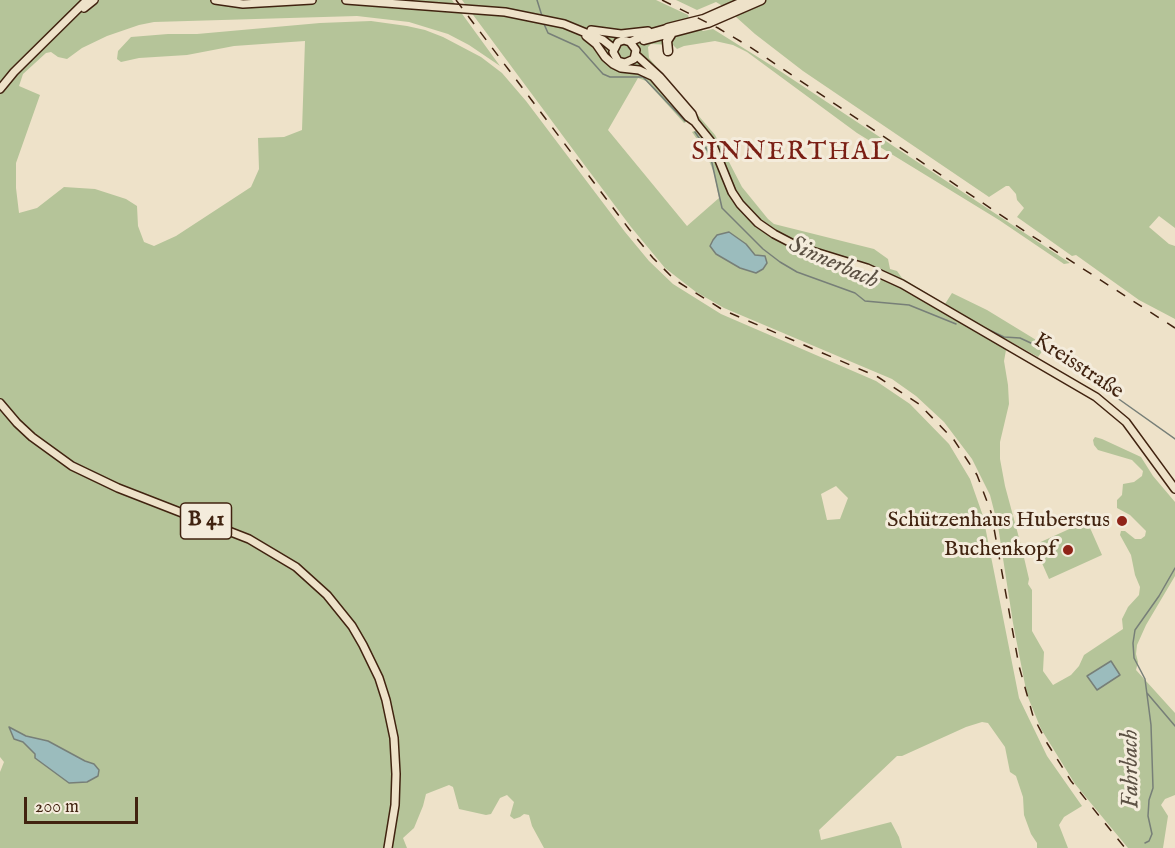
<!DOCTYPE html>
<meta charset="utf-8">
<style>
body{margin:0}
#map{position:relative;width:1175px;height:848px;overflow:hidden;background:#eee2c9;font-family:"IM FELL English",serif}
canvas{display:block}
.scale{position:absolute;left:24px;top:797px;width:114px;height:27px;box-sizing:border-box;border:3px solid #412310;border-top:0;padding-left:8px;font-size:18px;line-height:21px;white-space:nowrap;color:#412310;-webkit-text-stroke:4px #f4ecdc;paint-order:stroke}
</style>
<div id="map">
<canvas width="1175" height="848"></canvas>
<div class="scale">200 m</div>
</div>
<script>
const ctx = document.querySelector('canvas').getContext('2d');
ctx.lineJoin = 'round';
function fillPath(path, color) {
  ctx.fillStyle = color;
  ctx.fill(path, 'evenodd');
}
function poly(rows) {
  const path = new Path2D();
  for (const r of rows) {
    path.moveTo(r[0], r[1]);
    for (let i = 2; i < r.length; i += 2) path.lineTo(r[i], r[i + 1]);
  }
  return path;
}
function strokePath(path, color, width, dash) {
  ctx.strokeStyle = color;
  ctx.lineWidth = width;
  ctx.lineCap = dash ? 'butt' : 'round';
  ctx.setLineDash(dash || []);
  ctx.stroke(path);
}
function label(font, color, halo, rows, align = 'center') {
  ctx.font = font + ' "IM FELL English",serif';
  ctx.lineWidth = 6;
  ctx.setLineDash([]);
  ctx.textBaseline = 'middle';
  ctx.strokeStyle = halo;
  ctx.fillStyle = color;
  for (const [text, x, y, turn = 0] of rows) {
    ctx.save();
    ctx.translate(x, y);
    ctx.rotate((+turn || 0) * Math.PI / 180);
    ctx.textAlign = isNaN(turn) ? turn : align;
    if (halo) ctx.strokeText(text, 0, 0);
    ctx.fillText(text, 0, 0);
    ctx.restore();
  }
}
fillPath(poly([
 [0,0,452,0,500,66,469,45,448,34,409,22,357,16,154,22,139,25,107,36,82,48,67,59,58,57,51,52,46,53,23,74,19,86,40,95,16,163,16,188,19,213,37,208,64,187,95,189,126,199,137,206,138,226,144,242,154,246,176,236,251,187,259,169,258,138,284,137,302,130,305,41,234,46,187,55,139,58,121,62,117,59,118,51,131,37,168,34,197,34,320,23,371,21,407,26,425,30,443,37,481,57,502,73,526,101,625,232,649,261,673,284,721,314,876,381,910,404,949,444,970,479,983,516,1019,698,1047,756,1082,806,1064,817,1059,825,1068,848,1037,848,1037,843,1031,834,1024,815,1023,797,1016,776,1010,772,1005,747,988,723,982,722,966,727,902,756,897,756,819,830,821,840,891,822,899,837,902,848,544,848,532,826,529,815,524,814,520,817,514,819,510,816,514,802,507,795,500,798,491,814,486,815,459,809,453,787,449,785,426,794,423,806,414,828,403,838,407,848,0,848,0,772,4,762,0,757],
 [836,486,848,498,840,519,827,520,821,494],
 [462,0,656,0,688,15,689,18,703,31,713,29,777,69,1070,263,1064,264,999,220,857,133,747,52,733,45,715,41,684,46,677,49,673,45,651,44,648,47,649,58,715,135,742,187,768,219,774,224,874,249,888,259,890,269,897,271,902,278,945,304,952,293,987,310,1046,346,1038,357,1004,338,1000,343,1006,350,1004,361,1008,385,1009,404,1000,442,1000,459,1005,486,1022,549,1029,579,1028,584,1032,590,1032,631,1044,652,1043,671,1053,685,1071,675,1079,666,1084,655,1123,629,1122,619,1128,607,1139,595,1140,587,1135,575,1131,555,1120,535,1121,531,1125,531,1135,539,1141,539,1145,536,1146,531,1130,515,1117,508,1117,500,1122,495,1123,484,1134,482,1142,476,1143,471,1132,460,1098,450,1094,445,1093,440,1095,437,1102,439,1141,457,1153,476,1175,502,1175,576,1146,625,1137,645,1136,654,1138,662,1136,670,1175,713,1175,795,1165,799,1161,805,1168,816,1163,848,1128,848,1075,784,1041,729,1027,695,1013,623,998,526,990,495,972,459,944,422,916,396,892,379,724,308,696,292,665,268,631,227,586,167],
 [638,78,646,81,684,123,688,121,697,130,692,132,705,151,714,173,719,198,687,226,608,130],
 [676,0,1175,0,1175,228,1159,216,1149,227,1169,244,1175,246,1175,319,1139,300,1076,255,1072,256,1017,217,1024,208,1017,200,1016,194,1009,186,1006,186,989,197,803,71,755,34,726,8,716,2,697,10],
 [1087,521,1102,555,1049,579,1034,545]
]), '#b5c499');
const water = poly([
 [729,232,746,244,755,255,765,256,767,263,763,269,756,273,740,268,716,254,710,246,713,240,717,235,729,232],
 [1111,661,1120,675,1097,690,1087,676,1111,661],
 [9,727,26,736,48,741,85,761,94,764,99,770,98,776,87,782,69,783,35,758,35,754,23,742,14,739,9,727]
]);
fillPath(water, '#9bbcbd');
strokePath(water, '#777f78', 1.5);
strokePath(poly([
 [537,0,542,16],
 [544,24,548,33,579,47,603,74,610,77,643,77,685,121],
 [695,132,708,151,712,163,722,208,763,249,780,262,797,272,855,293,865,301,909,305,956,324],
 [985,328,1004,337,1020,338,1033,344,1068,366],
 [1106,390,1175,439],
 [1147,693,1175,726],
 [1145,843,1149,841,1152,834,1148,816,1149,800,1153,788,1151,725,1145,679,1134,658,1133,643,1135,630,1159,596,1175,568]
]), '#777f78', 1.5);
const major = poly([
 [215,0,243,4,312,0],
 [346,0,505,12,564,24,603,40,613,48],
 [84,8,94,0],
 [591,30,621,34,648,31],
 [586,36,596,44,605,57,613,64,621,68,639,70,652,76],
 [630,42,636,50,634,59,625,63,618,61,613,52,618,42,624,40,630,42,650,33,668,28],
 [636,55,660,77,692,114,695,122,712,143,732,192,740,204,758,223,774,234,799,247,867,268,902,284,1096,397,1126,422,1175,489],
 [650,73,688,117,695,122],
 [0,89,14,72,87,0],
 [0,403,17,423,32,437,72,466,118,488,249,539,296,567,327,595,352,626,363,645,379,678,386,700,394,738,396,774,395,805,388,848]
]);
const highway = poly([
 [668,28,704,19,747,0],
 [644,40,708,23,761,0],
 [668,51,667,41,672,33]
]);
strokePath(major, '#412310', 10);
strokePath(highway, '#412310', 11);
strokePath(major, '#eee2c9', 7);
strokePath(highway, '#eee2c9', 8);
strokePath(poly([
 [456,0,629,229,653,258,675,280,723,310,878,377,919,404,954,440,977,475,991,512,1019,666,1033,716,1047,743,1071,781,1125,848],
 [662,0,718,28,750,47,1029,234,1175,328]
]), '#412310', 1.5, [10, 10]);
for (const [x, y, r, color] of [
 [1122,521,6,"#8f2418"],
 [1068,550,6,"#8f2418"]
]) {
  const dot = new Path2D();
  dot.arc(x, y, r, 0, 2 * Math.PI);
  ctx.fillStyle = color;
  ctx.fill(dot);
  strokePath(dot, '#f4ecdc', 2);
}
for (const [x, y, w] of [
 [206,521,51]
]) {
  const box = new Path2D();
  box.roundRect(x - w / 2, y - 18, w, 36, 4.5);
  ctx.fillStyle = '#f4ecdc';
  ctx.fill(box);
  strokePath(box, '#412310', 1.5);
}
label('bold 21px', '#412310', null, [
 ["B 41",206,521]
]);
label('22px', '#412310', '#f4ecdc', [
 ["Kreisstraße",1078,367,33]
]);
label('22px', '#412310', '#f4ecdc', [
 ["Schützenhaus Huberstus",1110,521],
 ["Buchenkopf",1056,550]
], 'right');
label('italic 24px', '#5c5144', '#f4ecdc', [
 ["Sinnerbach",833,264,24],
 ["Fahrbach",1132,769,-91]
]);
ctx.letterSpacing = '1.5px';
label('26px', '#7a1f14', '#f4ecdc', [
 ["SINNERTHAL",791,154]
]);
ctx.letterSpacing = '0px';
</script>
